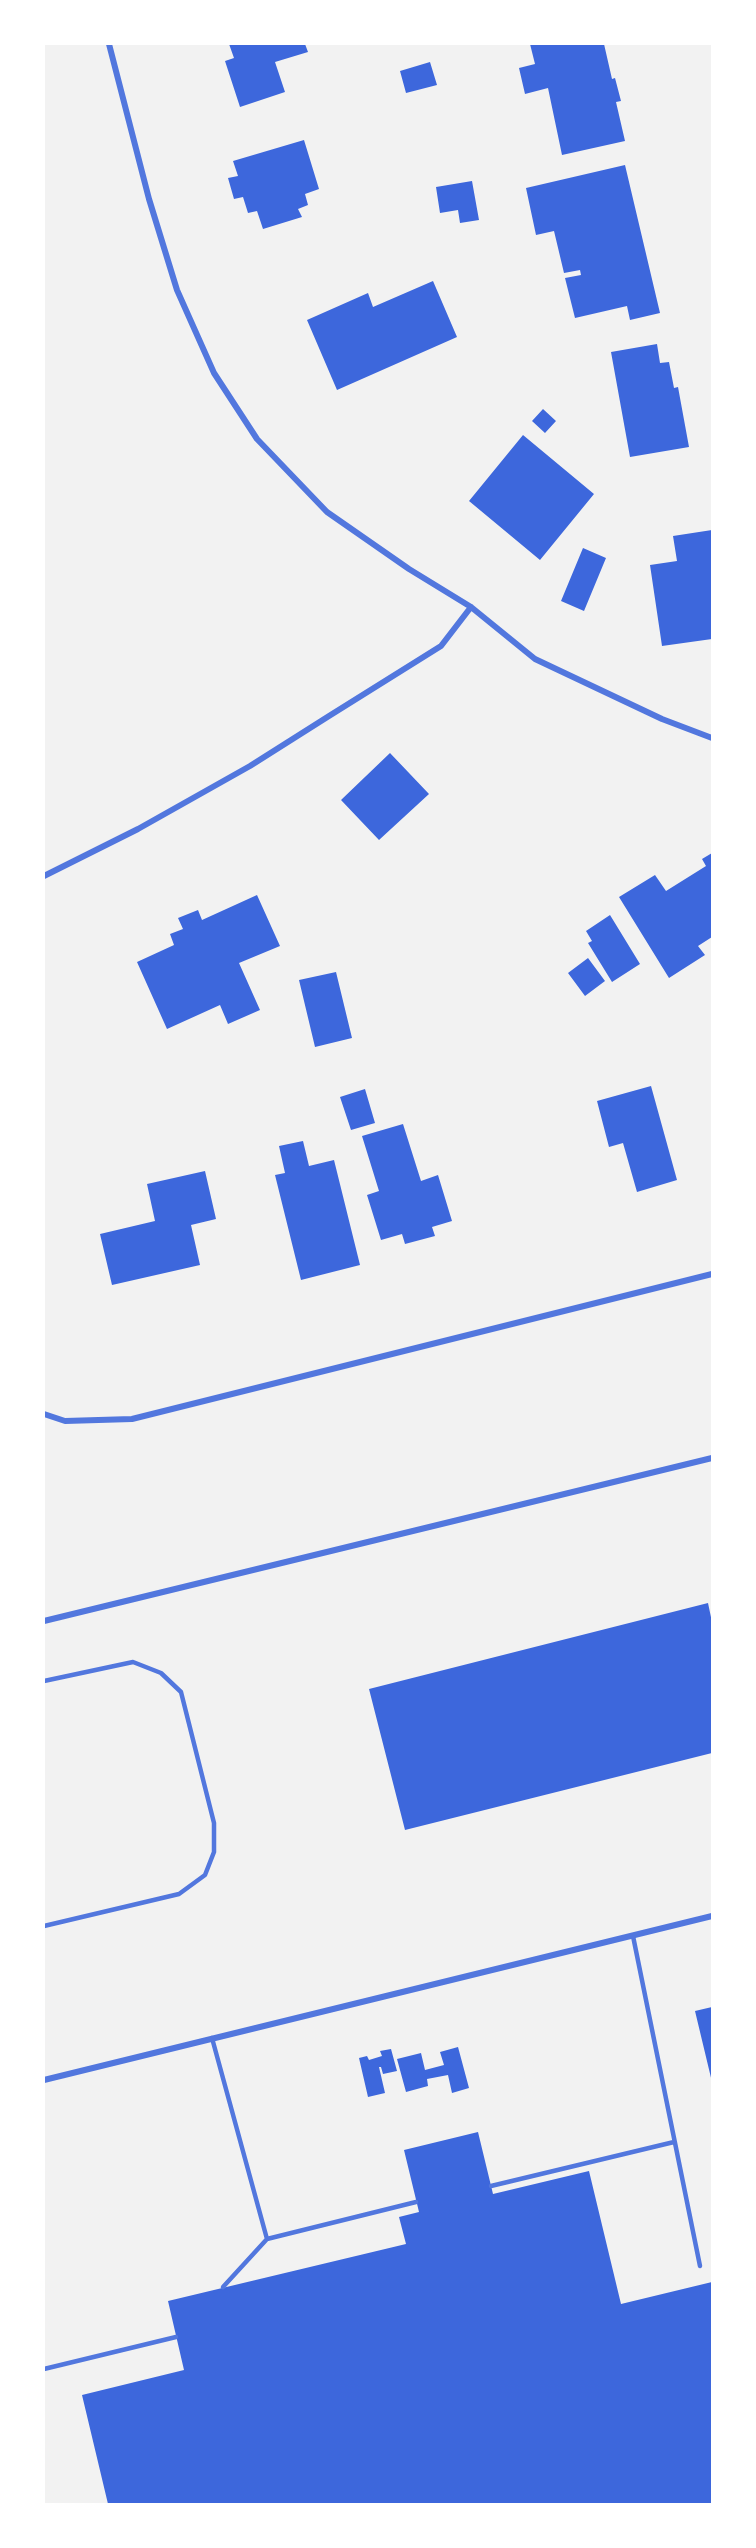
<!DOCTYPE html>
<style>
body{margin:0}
#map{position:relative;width:756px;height:2548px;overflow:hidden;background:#f2f2f2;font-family:Jost,sans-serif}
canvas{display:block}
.frame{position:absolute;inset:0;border:45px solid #fff;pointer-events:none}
</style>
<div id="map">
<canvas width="756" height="2548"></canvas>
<div class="frame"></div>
</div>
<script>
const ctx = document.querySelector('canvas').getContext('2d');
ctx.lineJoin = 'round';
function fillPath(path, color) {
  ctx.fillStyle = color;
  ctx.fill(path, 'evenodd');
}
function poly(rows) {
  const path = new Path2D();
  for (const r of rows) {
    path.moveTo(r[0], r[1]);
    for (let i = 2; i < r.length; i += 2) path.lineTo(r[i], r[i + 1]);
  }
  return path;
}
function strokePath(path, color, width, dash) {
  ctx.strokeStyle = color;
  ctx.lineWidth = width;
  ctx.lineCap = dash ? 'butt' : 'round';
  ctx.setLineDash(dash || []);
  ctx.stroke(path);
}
fillPath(poly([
 [229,44,305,44,308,52,275,62,285,92,240,107,225,61,234,58],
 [530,44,604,44,612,79,615,78,621,101,616,102,625,141,562,155,548,88,525,94,519,68,535,64],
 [430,62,437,85,406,93,400,71],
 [304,140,319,189,305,194,308,205,298,209,302,217,263,229,257,211,248,213,243,197,234,199,228,178,238,176,233,161],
 [625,165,660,313,630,320,627,306,575,318,565,278,581,275,580,270,564,273,554,231,536,235,526,188],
 [472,181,479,220,460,223,458,210,440,213,436,187],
 [433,281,457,337,337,390,307,320,368,293,373,307],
 [657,344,660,363,669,362,674,388,678,387,689,447,630,457,611,352],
 [543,409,556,421,545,433,532,421],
 [523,435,594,494,540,560,469,501],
 [712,530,712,639,662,646,650,565,677,561,673,536],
 [583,548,606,558,584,611,561,601],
 [390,753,429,794,379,840,341,800],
 [712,853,712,937,698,946,705,955,669,978,619,897,655,875,666,891,706,866,702,859],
 [257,895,280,946,239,963,260,1010,228,1024,220,1005,167,1029,137,962,174,945,170,934,183,929,178,918,198,910,202,920],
 [610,915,640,964,612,982,588,943,592,941,586,931],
 [588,958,605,981,585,996,568,973],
 [336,972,352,1038,315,1047,299,980],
 [651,1086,677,1180,637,1192,623,1143,609,1147,597,1101],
 [365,1089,375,1123,351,1130,340,1097],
 [403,1124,421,1181,438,1175,452,1221,432,1227,435,1236,405,1244,402,1234,381,1240,367,1195,379,1191,362,1136],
 [303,1141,309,1166,334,1160,360,1265,301,1280,275,1175,285,1173,279,1146],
 [205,1171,216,1219,191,1225,200,1265,112,1285,100,1234,155,1221,147,1184],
 [708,1603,712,1622,712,1753,405,1830,369,1689],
 [712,2007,712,2082,695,2011],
 [458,2047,469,2088,452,2093,448,2075,427,2079,428,2086,406,2092,397,2059,421,2053,425,2070,444,2065,440,2052],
 [391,2049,397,2071,383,2074,381,2067,379,2067,385,2093,368,2097,359,2058,367,2056,369,2060,382,2056,380,2051],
 [478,2132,493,2194,589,2171,621,2304,712,2282,712,2504,108,2504,82,2395,184,2370,168,2301,406,2244,399,2217,419,2212,404,2150]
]), '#3d67dc');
strokePath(poly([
 [44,1681,133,1662,161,1673,181,1692,214,1823,214,1852,205,1875,179,1894,44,1926],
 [633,1936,700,2266],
 [212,2038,267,2239,223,2287],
 [491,2186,674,2142],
 [267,2239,416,2202],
 [44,2369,176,2337]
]), '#5277de', 4.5);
strokePath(poly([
 [109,44,149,199,177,290,214,373,257,439,327,512,409,569,471,607,535,659,662,719,712,738],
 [44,876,138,829,250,766,329,716,441,646,471,607],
 [44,1414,65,1421,132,1419,712,1274],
 [44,1621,712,1458],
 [44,2080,712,1916]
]), '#5277de', 6);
</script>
